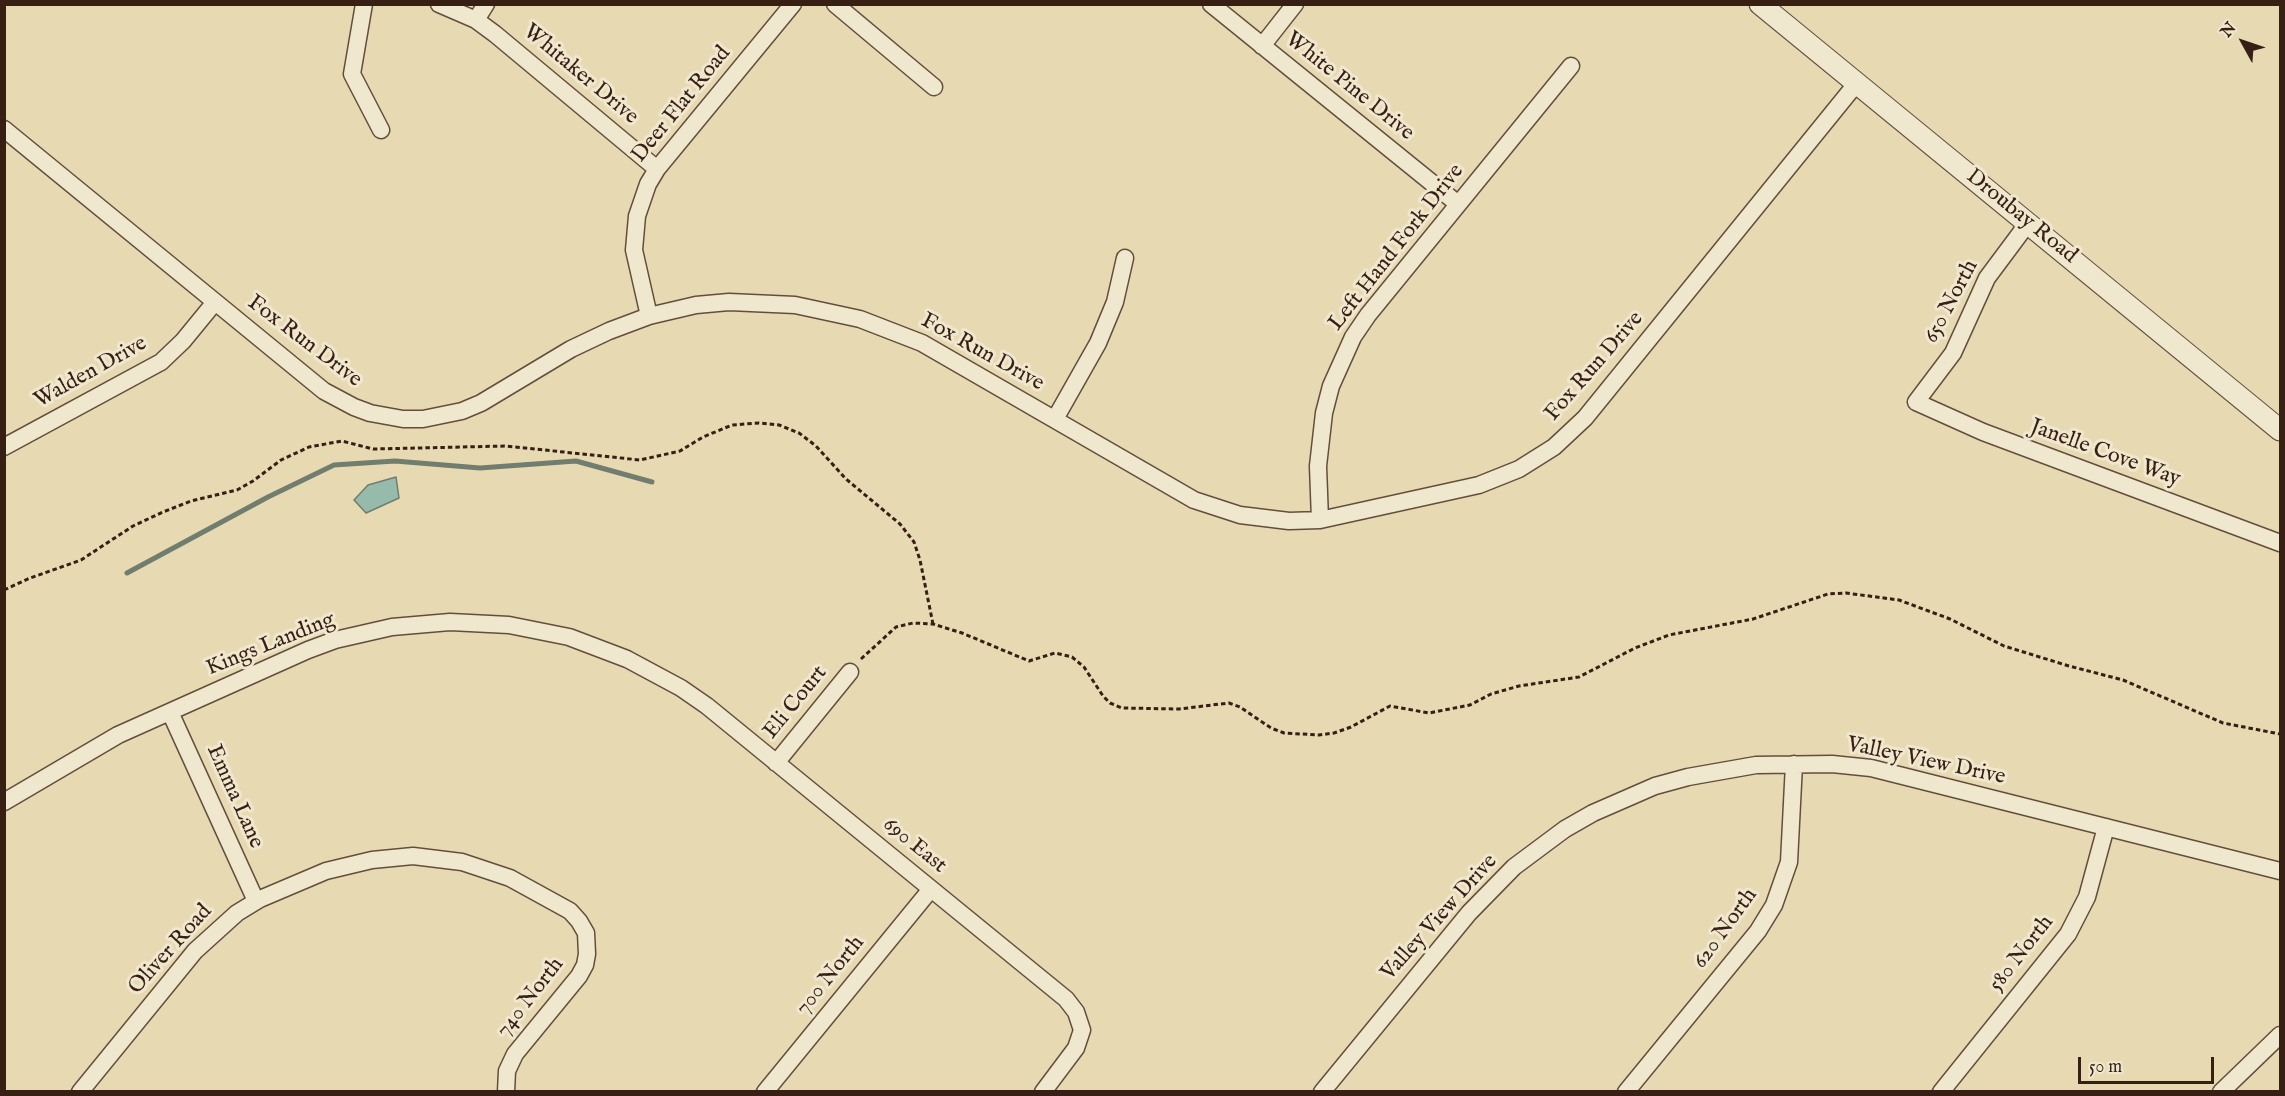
<!DOCTYPE html>
<style>
body{margin:0}
#map{position:relative;width:2285px;height:1096px;overflow:hidden;background:#e7dab3;font-family:"IM FELL English",serif}
canvas{display:block}
.frame{position:absolute;inset:0;border:6px solid #371f14;pointer-events:none}
.north{position:absolute;left:2213px;top:12px;width:60px;height:60px;-webkit-text-stroke:4px #efe7ce;paint-order:stroke;rotate:310deg;font-size:16px;font-weight:700;line-height:24px;text-align:center;color:#371f14}
.north::after{content:'';display:block;margin:auto;width:21px;height:27px;background:#371f14;clip-path:polygon(50% 0,100% 100%,50% 72%,0 100%)}
.scale{position:absolute;left:2078px;top:1057px;width:136px;height:27px;box-sizing:border-box;border:3px solid #371f14;border-top:0;padding-left:8px;font-size:18px;line-height:21px;white-space:nowrap;color:#371f14;-webkit-text-stroke:4px #efe7ce;paint-order:stroke}
</style>
<div id="map">
<canvas width="2285" height="1096"></canvas>
<div class="frame"></div>
<div class="north">N</div>
<div class="scale">50 m</div>
</div>
<script>
const ctx = document.querySelector('canvas').getContext('2d');
ctx.lineJoin = 'round';
function fillPath(path, color) {
  ctx.fillStyle = color;
  ctx.fill(path, 'evenodd');
}
function poly(rows) {
  const path = new Path2D();
  for (const r of rows) {
    path.moveTo(r[0], r[1]);
    for (let i = 2; i < r.length; i += 2) path.lineTo(r[i], r[i + 1]);
  }
  return path;
}
function strokePath(path, color, width, dash) {
  ctx.strokeStyle = color;
  ctx.lineWidth = width;
  ctx.lineCap = dash ? 'butt' : 'round';
  ctx.setLineDash(dash || []);
  ctx.stroke(path);
}
function label(font, color, halo, rows, align = 'center') {
  ctx.font = font + ' "IM FELL English",serif';
  ctx.lineWidth = 6;
  ctx.setLineDash([]);
  ctx.textBaseline = 'middle';
  ctx.strokeStyle = halo;
  ctx.fillStyle = color;
  for (const [text, x, y, turn = 0] of rows) {
    ctx.save();
    ctx.translate(x, y);
    ctx.rotate((+turn || 0) * Math.PI / 180);
    ctx.textAlign = isNaN(turn) ? turn : align;
    if (halo) ctx.strokeText(text, 0, 0);
    ctx.fillText(text, 0, 0);
    ctx.restore();
  }
}
const water = poly([
 [396,477,399,498,366,513,354,500,368,485,396,477]
]);
fillPath(water, '#97bbab');
strokePath(water, '#717d6f', 1.5);
strokePath(poly([
 [127,573,268,497,334,465,395,461,480,468,576,461,652,482]
]), '#717d6f', 5);
const minor = poly([
 [364,4,352,74,381,130],
 [439,4,476,20,495,34,657,169],
 [835,4,934,87],
 [1211,4,1458,204],
 [476,20,486,4],
 [1262,46,1295,4],
 [4,129,324,391,354,407,370,413,403,419,423,419,462,411,481,403,571,349,609,331,649,316,696,305,729,302,795,305,860,319,922,343,1194,500,1240,515,1289,521,1320,520,1479,485,1519,469,1554,447,1585,418,1856,84],
 [2028,223,1987,278,1953,353,1916,402,1983,432,2280,543],
 [649,316,634,250,637,216,648,184,657,169,793,4],
 [1055,419,1098,343,1115,302,1125,258],
 [4,447,161,362,183,341,215,302],
 [1320,520,1318,466,1324,413,1331,386,1353,337,1368,315,1571,66],
 [170,712,256,901],
 [776,763,850,672],
 [4,802,118,735,308,650,335,640,392,627,450,622,509,625,569,637,627,659,681,688,707,706,1066,999,1076,1012,1082,1030,1076,1048,1043,1092],
 [80,1092,195,951,237,913,260,899,326,871,372,860,413,856,462,862,510,878,570,911,579,921,586,933,587,954,585,965,579,976,515,1054,507,1071,506,1092],
 [765,1092,931,889],
 [1322,1092,1469,913,1514,867,1565,829,1593,813,1655,786,1688,777,1756,765,1832,764,1871,768,2280,871],
 [1626,1092,1758,931,1774,905,1789,862,1794,764],
 [1941,1092,2068,934,2087,897,2106,827],
 [2221,1092,2280,1035]
]);
const tertiary = poly([
 [1760,4,2280,430]
]);
strokePath(minor, '#634e3c', 19);
strokePath(tertiary, '#634e3c', 23);
strokePath(poly([
 [4,590,30,578,81,560,133,526,163,512,191,501,237,490,253,481,281,460,309,447,342,441,373,449,506,446,640,460,680,451,703,437,732,425,759,423,779,425,799,433,816,446,846,479,900,524,914,542,920,560,933,624],
 [861,659,896,627,913,623,933,624,962,633,1029,661,1055,653,1072,657,1084,667,1103,696,1110,703,1122,708,1179,709,1229,703,1240,707,1271,728,1284,733,1319,735,1334,733,1351,727,1390,706,1429,713,1470,705,1491,694,1519,686,1579,677,1635,648,1669,635,1753,619,1828,594,1846,593,1899,600,1950,619,2004,646,2069,666,2123,680,2223,723,2280,734]
]), '#371f14', 3, [4.5, 3]);
strokePath(minor, '#efe7ce', 16);
strokePath(tertiary, '#efe7ce', 21);
label('22px', '#371f14', '#efe7ce', [
 ["Whitaker Drive",580,75,40],
 ["White Pine Drive",1349,87,39],
 ["Deer Flat Road",682,105,-51],
 ["Droubay Road",2021,217,39],
 ["Left Hand Fork Drive",1397,248,-52],
 ["650 North",1952,302,-62],
 ["Fox Run Drive",304,342,37],
 ["Fox Run Drive",982,353,29],
 ["Fox Run Drive",1595,367,-49],
 ["Walden Drive",91,373,-29],
 ["Janelle Cove Way",2105,454,20],
 ["Kings Landing",271,645,-22],
 ["Eli Court",796,703,-51],
 ["Valley View Drive",1926,762,12],
 ["Emma Lane",234,797,66],
 ["690 East",914,846,39],
 ["Valley View Drive",1440,918,-48],
 ["620 North",1726,929,-54],
 ["Oliver Road",171,950,-48],
 ["580 North",2022,954,-52],
 ["700 North",831,976,-51],
 ["740 North",531,998,-52]
]);
</script>
